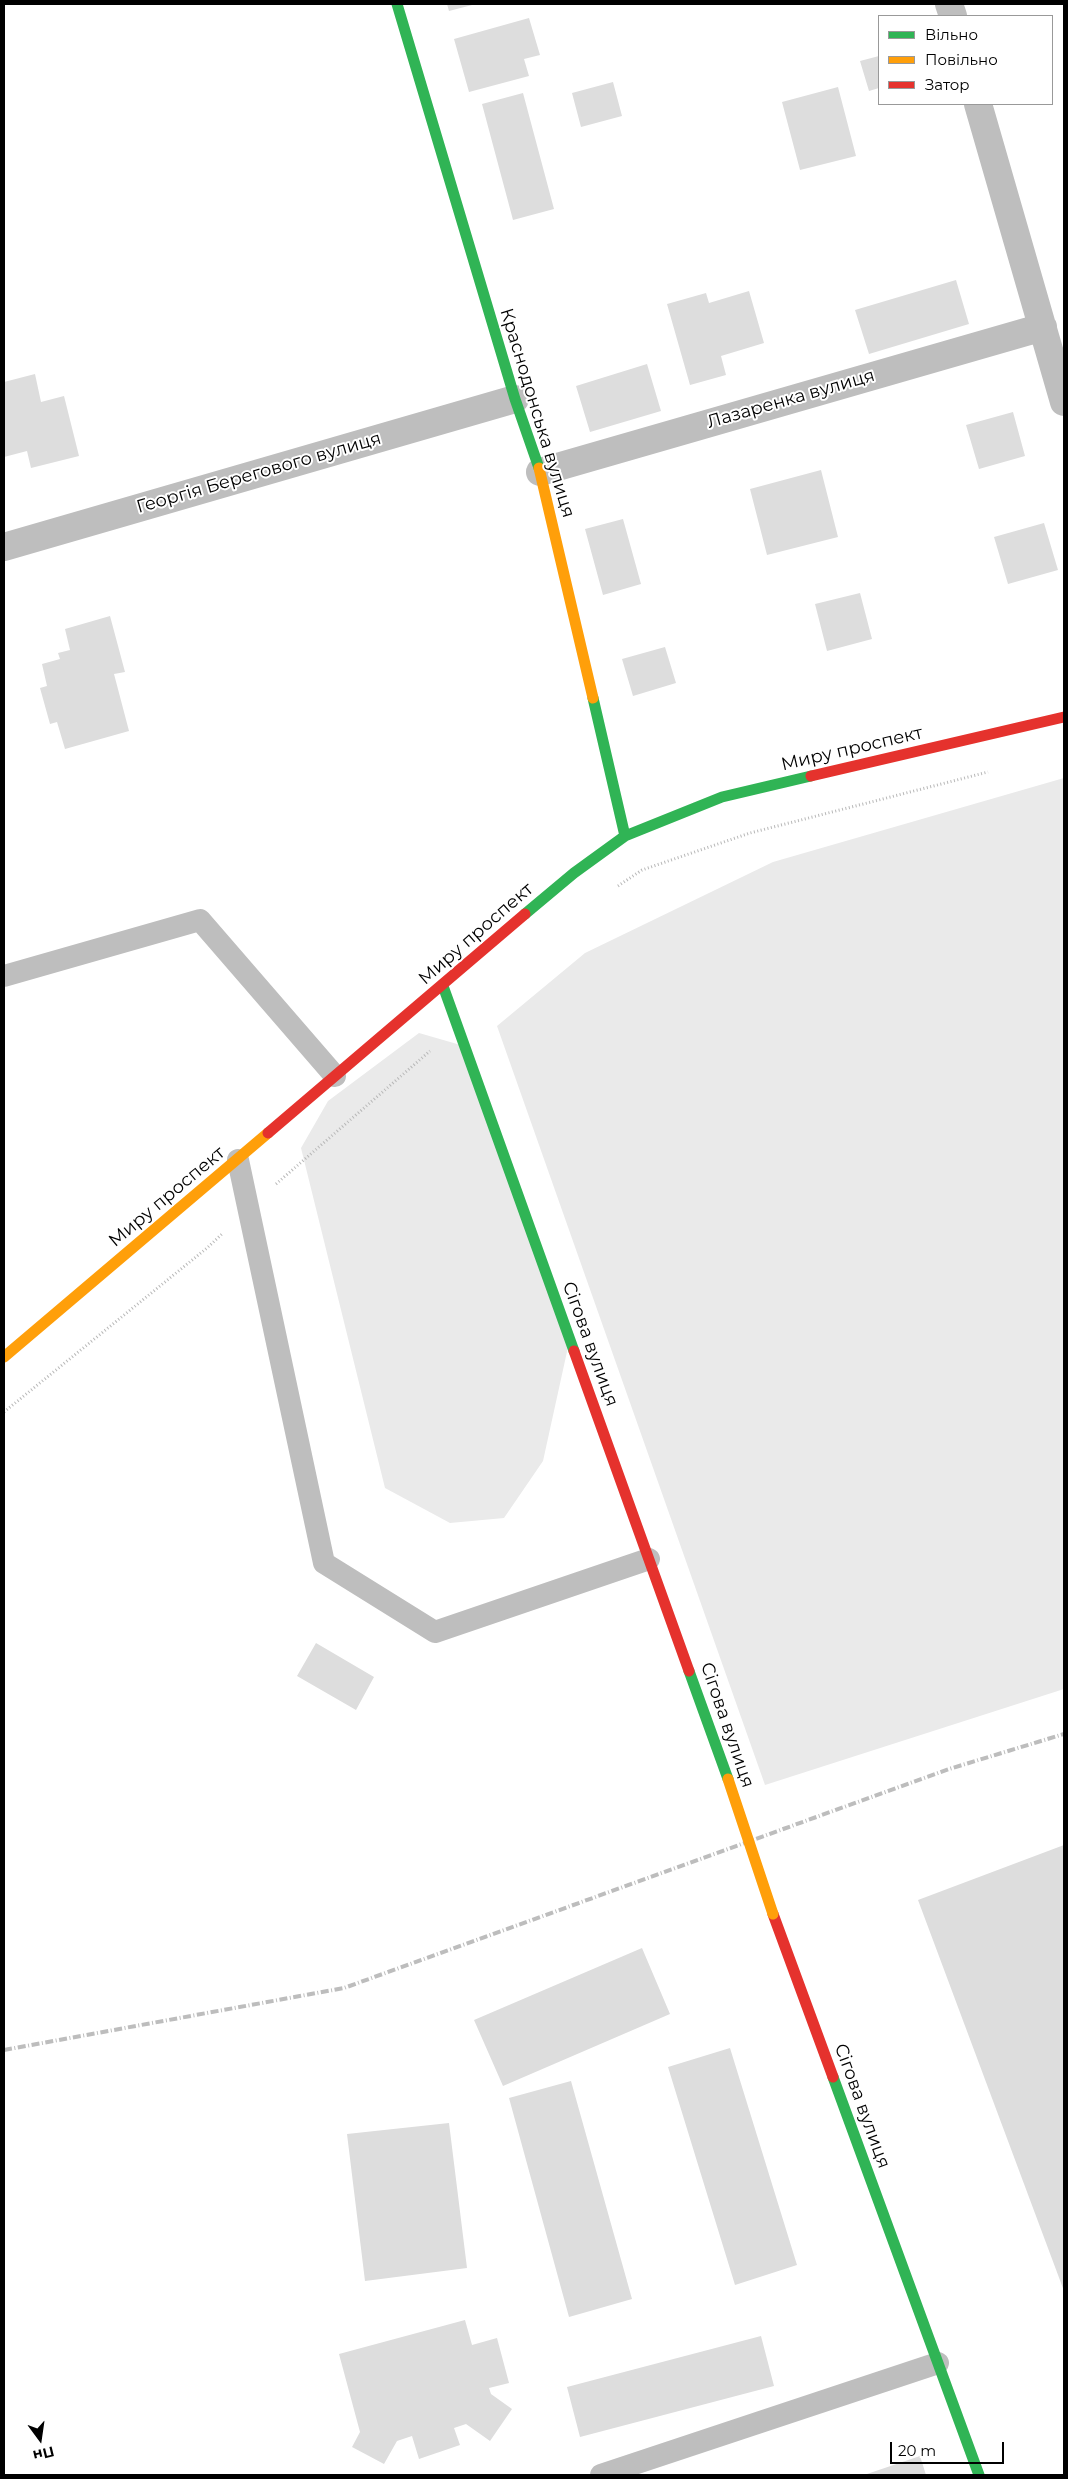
<!DOCTYPE html>
<meta charset="utf-8">
<style>
body{margin:0}
#map{position:relative;width:1068px;height:2479px;overflow:hidden;background:#fff;font-family:Montserrat,sans-serif}
canvas{display:block}
.frame{position:absolute;inset:0;border:5px solid #000;pointer-events:none}
.legend{position:absolute;left:878px;top:15px;width:175px;height:90px;box-sizing:border-box;background:#fff;border:1px solid #999;margin:0;padding:6px 9px;list-style:none;font-size:15px;color:#000}
.legend li{display:flex;align-items:center;gap:10px;height:25px}
.legend b{width:25px;border:1px solid #999}
.north{position:absolute;left:15px;top:2414px;width:50px;height:50px;-webkit-text-stroke:4px #fff;paint-order:stroke;rotate:166deg;font-size:14px;font-weight:700;line-height:20px;text-align:center;color:#000}
.north::after{content:'';display:block;margin:auto;width:18px;height:22px;background:#000;clip-path:polygon(50% 0,100% 100%,50% 72%,0 100%)}
.scale{position:absolute;left:890px;top:2442px;width:114px;height:22px;box-sizing:border-box;border:2px solid #000;border-top:0;padding-left:6px;font-size:15px;line-height:18px;white-space:nowrap;color:#000;-webkit-text-stroke:4px #fff;paint-order:stroke}
</style>
<div id="map">
<canvas width="1068" height="2479"></canvas>
<div class="frame"></div>
<ul class="legend">
<li><b style="height:6px;background:#30b455"></b>Вільно</li>
<li><b style="height:6px;background:#ff9f0a"></b>Повільно</li>
<li><b style="height:6px;background:#e5322d"></b>Затор</li>
</ul>
<div class="north">Пн</div>
<div class="scale">20 m</div>
</div>
<script>
const ctx = document.querySelector('canvas').getContext('2d');
ctx.lineJoin = 'round';
function fillPath(path, color) {
  ctx.fillStyle = color;
  ctx.fill(path, 'evenodd');
}
function poly(rows) {
  const path = new Path2D();
  for (const r of rows) {
    path.moveTo(r[0], r[1]);
    for (let i = 2; i < r.length; i += 2) path.lineTo(r[i], r[i + 1]);
  }
  return path;
}
function strokePath(path, color, width, dash) {
  ctx.strokeStyle = color;
  ctx.lineWidth = width;
  ctx.lineCap = dash ? 'butt' : 'round';
  ctx.setLineDash(dash || []);
  ctx.stroke(path);
}
function label(font, color, halo, rows, align = 'center') {
  ctx.font = font + ' Montserrat,sans-serif';
  ctx.lineWidth = 4;
  ctx.setLineDash([]);
  ctx.textBaseline = 'middle';
  ctx.strokeStyle = halo;
  ctx.fillStyle = color;
  for (const [text, x, y, turn = 0] of rows) {
    ctx.save();
    ctx.translate(x, y);
    ctx.rotate((+turn || 0) * Math.PI / 180);
    ctx.textAlign = isNaN(turn) ? turn : align;
    if (halo) ctx.strokeText(text, 0, 0);
    ctx.fillText(text, 0, 0);
    ctx.restore();
  }
}
fillPath(poly([
 [1064,778,1064,1689,765,1785,497,1026,585,953,773,862],
 [419,1033,464,1046,570,1338,543,1461,504,1518,450,1523,385,1488,301,1148,328,1101]
]), '#eaeaea');
fillPath(poly([
 [447,4,476,4,449,11],
 [529,18,540,55,524,59,529,76,469,92,454,39],
 [879,56,879,88,869,91,860,61],
 [613,82,622,116,581,127,572,93],
 [838,87,856,156,800,170,782,102],
 [523,93,554,209,513,220,482,104],
 [956,280,969,324,869,354,855,310],
 [749,291,764,343,721,356,726,375,690,385,667,304,706,293,709,303],
 [647,364,661,411,590,432,576,386],
 [35,374,41,402,64,396,79,456,31,468,27,451,4,457,4,382],
 [1013,412,1025,456,979,469,966,425],
 [821,470,838,537,767,555,750,489],
 [623,519,641,584,603,595,585,529],
 [1044,523,1058,570,1008,584,994,537],
 [860,593,872,639,827,651,815,604],
 [110,616,125,672,114,674,129,731,65,749,57,722,50,724,40,688,47,686,42,664,60,659,58,653,70,650,65,629],
 [665,647,676,683,633,696,622,659],
 [316,1643,374,1677,356,1710,297,1676],
 [1064,1845,1064,2291,918,1900],
 [642,1948,670,2014,503,2086,474,2020],
 [730,2048,797,2265,735,2285,668,2067],
 [571,2081,632,2299,569,2317,509,2098],
 [449,2123,467,2268,365,2281,347,2134],
 [465,2320,472,2345,497,2338,509,2383,489,2388,491,2394,512,2409,490,2441,466,2424,454,2428,460,2445,419,2459,412,2436,397,2441,384,2464,352,2447,360,2432,339,2354],
 [761,2336,774,2386,580,2437,567,2387],
 [920,2456,926,2475,864,2475]
]), '#ddd');
strokePath(poly([
 [618,886,642,870,750,833,988,772],
 [276,1184,430,1051],
 [4,1412,207,1248,222,1234]
]), '#b8b8b8', 3, [1, 2.5]);
strokePath(poly([
 [4,976,200,920,335,1076],
 [238,1160,324,1563,435,1632,649,1559],
 [601,2475,938,2363]
]), '#bebebe', 22);
strokePath(poly([
 [949,4,953,16],
 [978,104,1064,402],
 [540,472,1043,327],
 [4,547,515,399]
]), '#bebebe', 28);
strokePath(poly([
 [397,4,515,399,539,468],
 [593,698,625,836],
 [525,914,574,873,625,836,722,797,811,776],
 [443,986,574,1351],
 [689,1671,728,1779],
 [833,2077,979,2475]
]), '#30b455', 11);
strokePath(poly([
 [539,468,593,698],
 [4,1357,268,1133]
]), '#ff9f0a', 11);
strokePath(poly([
 [811,776,1064,717],
 [268,1133,525,914],
 [574,1351,689,1671],
 [773,1914,833,2077]
]), '#e5322d', 11);
strokePath(poly([
 [4,2050,344,1988,949,1769,1064,1734]
]), '#bdbdbd', 4, [8, 2.5, 1, 2.5]);
strokePath(poly([
 [728,1779,773,1914]
]), '#ff9f0a', 11);
label('18px', '#000', '#fff', [
 ["Лазаренка вулиця",791,399,-16],
 ["Краснодонська вулиця",537,413,73],
 ["Георгія Берегового вулиця",259,473,-16],
 ["Миру проспект",852,749,-13],
 ["Миру проспект",476,934,-41],
 ["Миру проспект",167,1197,-40],
 ["Сігова вулиця",590,1344,70],
 ["Сігова вулиця",727,1725,71],
 ["Сігова вулиця",862,2106,70]
]);
</script>
